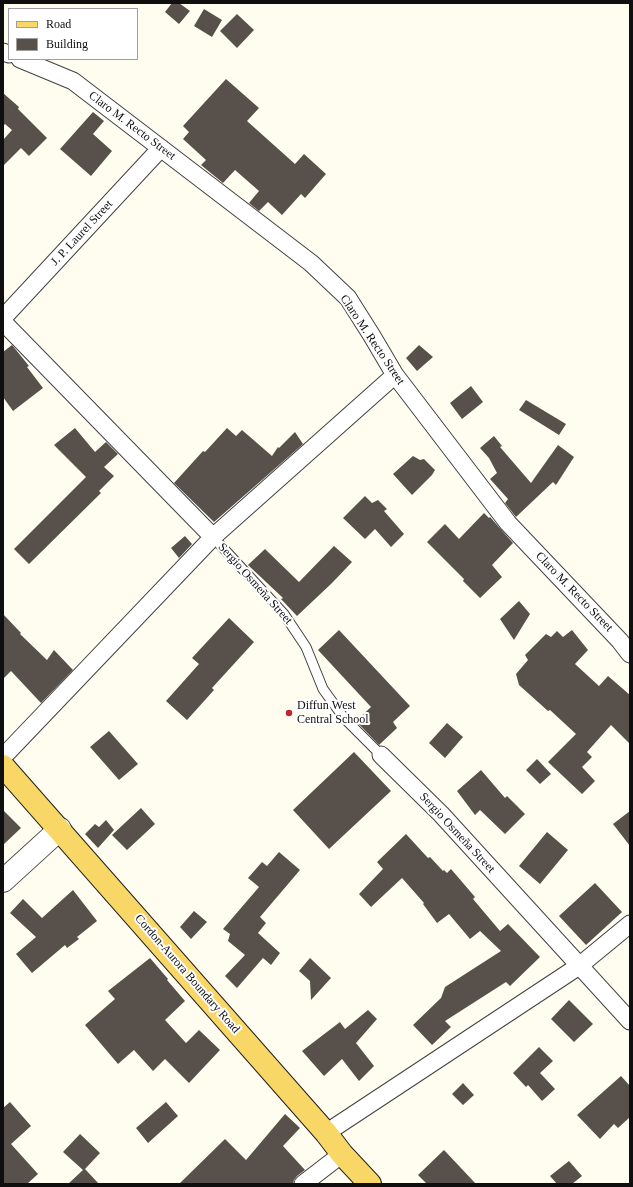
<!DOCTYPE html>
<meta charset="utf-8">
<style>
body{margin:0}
#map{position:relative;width:633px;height:1187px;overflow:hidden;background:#fffcf0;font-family:Georgia,serif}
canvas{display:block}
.frame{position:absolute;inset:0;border:4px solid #0f0f0f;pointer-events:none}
.legend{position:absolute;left:8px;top:8px;width:130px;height:52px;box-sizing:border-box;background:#fff;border:1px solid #9f9f9f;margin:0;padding:5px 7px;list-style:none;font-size:12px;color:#0f0f0f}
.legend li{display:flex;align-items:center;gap:8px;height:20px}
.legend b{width:20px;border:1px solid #9f9f9f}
</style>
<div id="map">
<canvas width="633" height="1187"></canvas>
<div class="frame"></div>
<ul class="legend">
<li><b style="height:5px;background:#f8d767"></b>Road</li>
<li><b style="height:11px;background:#57504b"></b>Building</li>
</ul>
</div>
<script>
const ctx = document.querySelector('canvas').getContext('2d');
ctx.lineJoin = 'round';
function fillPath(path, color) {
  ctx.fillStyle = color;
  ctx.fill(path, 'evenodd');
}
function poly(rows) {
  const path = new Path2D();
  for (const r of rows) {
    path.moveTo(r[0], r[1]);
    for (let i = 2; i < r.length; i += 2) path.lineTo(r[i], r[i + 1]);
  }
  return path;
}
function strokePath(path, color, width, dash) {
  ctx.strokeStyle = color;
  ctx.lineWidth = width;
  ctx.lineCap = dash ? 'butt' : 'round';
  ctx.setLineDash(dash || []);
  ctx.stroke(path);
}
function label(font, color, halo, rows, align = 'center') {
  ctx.font = font + ' Georgia,serif';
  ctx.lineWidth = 4;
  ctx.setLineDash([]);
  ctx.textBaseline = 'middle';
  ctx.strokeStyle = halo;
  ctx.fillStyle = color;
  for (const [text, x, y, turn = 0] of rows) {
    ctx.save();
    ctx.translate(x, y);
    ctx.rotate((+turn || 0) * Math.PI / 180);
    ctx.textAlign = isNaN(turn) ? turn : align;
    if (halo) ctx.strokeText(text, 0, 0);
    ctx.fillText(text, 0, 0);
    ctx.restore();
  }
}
fillPath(poly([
 [172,3,179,3,190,11,179,24,165,12],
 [204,9,222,20,212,37,194,26],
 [237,14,254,30,237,48,220,31],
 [226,79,259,108,247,121,295,164,304,154,326,174,305,198,301,194,282,215,268,202,259,211,249,203,259,191,235,170,223,183,201,165,206,160,183,139,189,132,183,126],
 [3,93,19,107,18,109,47,138,29,156,21,148,3,166,3,140,12,130,5,124,3,126],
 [93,112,104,121,93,134,112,151,91,176,60,149],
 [12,345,29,366,27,367,43,388,13,411,3,397,3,352],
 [419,345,433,357,417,371,406,358],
 [471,386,483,402,462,419,450,403],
 [526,400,566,424,559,435,519,410],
 [75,428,95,452,106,442,118,454,104,467,114,476,99,491,101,493,29,564,14,549,86,477,54,445],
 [227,428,236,436,242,430,272,456,278,447,279,448,295,432,303,444,214,522,174,483,203,451,205,452],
 [494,436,502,446,500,447,531,483,558,445,574,457,556,485,553,482,516,517,505,503,508,499,490,479,497,473,489,458,480,448],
 [413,456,420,460,424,459,435,470,432,475,412,495,393,474],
 [365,496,372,503,378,500,387,509,384,511,404,534,391,547,375,529,365,539,343,518],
 [484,513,489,518,490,517,513,543,492,565,502,577,480,598,463,581,464,579,427,542,445,524,459,539],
 [185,536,192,544,179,558,171,548],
 [334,546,352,562,332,583,297,616,281,599,283,598,248,565,265,549,299,582],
 [519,601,530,614,514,640,500,619],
 [3,614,21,633,20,634,47,660,54,650,73,670,41,703,11,671,3,679],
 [229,618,254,642,212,688,214,690,187,720,166,701,199,664,192,658],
 [339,630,410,706,393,722,397,728,379,745,356,721,371,707,318,650],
 [572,630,588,650,575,664,599,686,608,676,630,695,630,744,611,725,587,752,592,757,582,767,595,781,582,794,548,762,576,734,550,710,548,711,519,685,516,674,528,660,525,655,546,634,551,637,557,631,563,637],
 [447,723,463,737,445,758,429,743],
 [109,731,138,764,119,780,90,747],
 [354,752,391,791,329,849,293,810],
 [537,759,551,774,540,784,526,770],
 [481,770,505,798,507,796,525,814,505,834,480,810,475,815,457,791],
 [141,808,155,824,127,850,112,835],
 [3,810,21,828,3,845],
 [630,811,630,846,613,824],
 [106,820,114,830,98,848,85,834,95,824,99,827],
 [547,832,568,850,540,884,519,866],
 [406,834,428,858,430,857,443,871,444,870,447,873,451,869,475,897,473,899,500,931,508,924,540,957,510,986,506,982,445,1021,451,1027,432,1045,413,1025,441,998,445,987,501,951,480,931,470,939,449,914,437,923,423,904,424,903,402,878,371,907,359,894,383,869,377,862],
 [279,852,300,870,260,917,266,923,258,933,280,953,271,965,263,958,237,988,225,976,245,955,228,941,230,934,223,929,259,887,248,878,262,862,267,866],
 [595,883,622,912,586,945,559,916],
 [73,890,97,921,77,937,79,939,67,948,65,945,32,973,16,954,36,937,10,913,23,899,42,918],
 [194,911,207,922,191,939,180,927],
 [150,958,168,979,167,980,185,1001,165,1020,186,1043,199,1030,220,1050,189,1083,165,1059,153,1071,134,1050,118,1064,85,1025,115,999,108,991],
 [310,958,331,978,311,1000,310,981,299,971],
 [569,1000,593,1024,574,1042,551,1019],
 [368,1010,377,1019,356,1043,374,1066,359,1081,342,1059,324,1076,302,1051,340,1022,345,1029],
 [539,1047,553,1061,540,1073,555,1089,542,1101,528,1085,526,1087,513,1073],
 [621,1076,630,1086,630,1117,618,1128,614,1124,600,1139,577,1115],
 [463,1083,474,1095,463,1105,452,1094],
 [10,1102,31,1126,11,1144,38,1174,27,1184,3,1184,3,1108],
 [166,1102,178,1116,148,1143,136,1128],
 [285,1114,300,1128,283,1146,305,1170,297,1176,294,1180,293,1184,179,1184,225,1139,246,1160],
 [80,1134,100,1153,85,1169,99,1184,68,1184,83,1170,63,1152],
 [444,1150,476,1184,427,1184,418,1175],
 [569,1161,582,1176,572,1184,557,1184,550,1176]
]), '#57504b');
const service = poly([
 [213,537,284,614,306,647,323,689,344,718,381,755]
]);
const minor = poly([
 [3,52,9,54],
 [20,59,73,81,311,263,348,298,372,336,395,375,508,523,620,641,630,654],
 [3,318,161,148],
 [3,322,213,537],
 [381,755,441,814,630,1021],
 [3,757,213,537,395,375],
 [326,1133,579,966,630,924],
 [303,1184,342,1154]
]);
const tertiary = poly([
 [3,881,60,829]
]);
const primary = poly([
 [3,766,326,1133,342,1154,370,1184]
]);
strokePath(service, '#424242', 11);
strokePath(minor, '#424242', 19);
strokePath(tertiary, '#424242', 24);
strokePath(primary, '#202020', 24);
strokePath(service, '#fff', 9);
strokePath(minor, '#fff', 17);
strokePath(tertiary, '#fff', 22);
strokePath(primary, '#f8d767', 22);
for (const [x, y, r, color] of [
 [289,713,4,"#c0262b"]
]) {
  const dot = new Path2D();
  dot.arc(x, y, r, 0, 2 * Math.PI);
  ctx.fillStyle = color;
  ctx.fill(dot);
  strokePath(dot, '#fff', 1.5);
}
label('12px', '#0f0f0f', '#fff', [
 ["Claro M. Recto Street",132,126,37],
 ["J. P. Laurel Street",82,233,-47],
 ["Claro M. Recto Street",372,340,56],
 ["Sergio Osmeña Street",255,584,48],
 ["Claro M. Recto Street",574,592,46],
 ["Sergio Osmeña Street",457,833,47],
 ["Cordon-Aurora Boundary Road",187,974,49]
]);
label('12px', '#0f0f0f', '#fff', [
 ["Diffun West",297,706],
 ["Central School",297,720]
], 'left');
</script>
